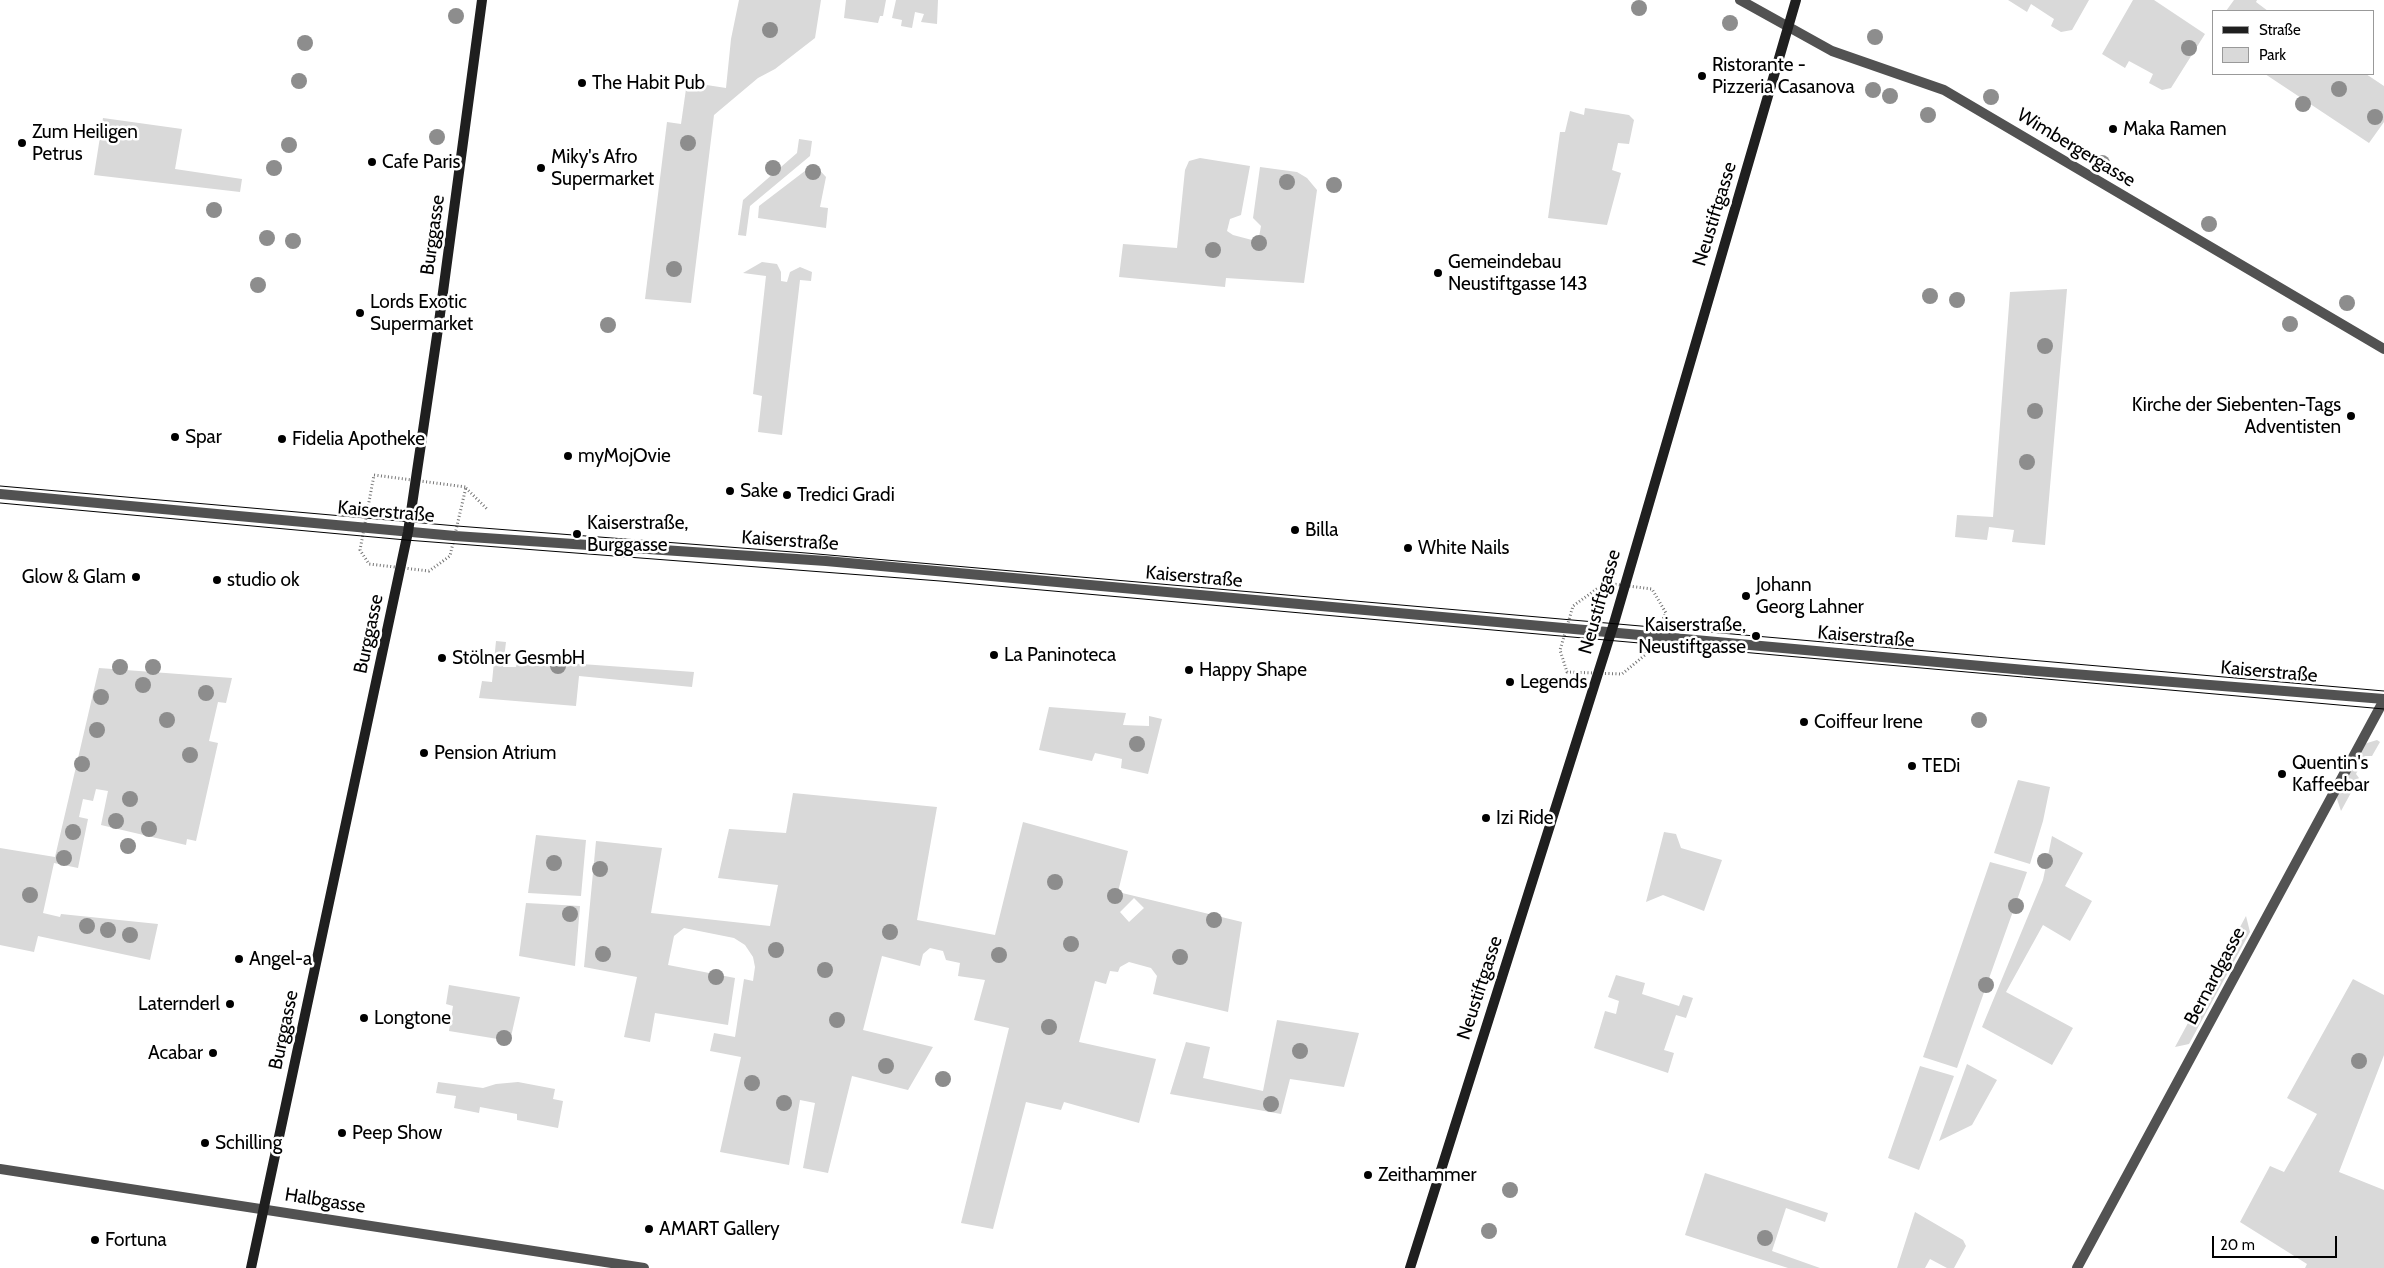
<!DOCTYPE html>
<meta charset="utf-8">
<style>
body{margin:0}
#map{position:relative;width:2384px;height:1268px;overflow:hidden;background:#fff;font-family:Cabin,sans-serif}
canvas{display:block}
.legend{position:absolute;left:2212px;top:10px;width:162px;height:65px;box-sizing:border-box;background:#fff;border:1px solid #999;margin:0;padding:6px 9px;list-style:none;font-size:15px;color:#000}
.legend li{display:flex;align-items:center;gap:10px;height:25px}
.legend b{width:25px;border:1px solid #999}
.scale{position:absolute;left:2212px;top:1236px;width:125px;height:22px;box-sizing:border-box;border:2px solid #000;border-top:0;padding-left:6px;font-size:15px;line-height:18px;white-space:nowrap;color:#000;-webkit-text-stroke:4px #fff;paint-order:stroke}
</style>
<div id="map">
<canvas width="2384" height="1268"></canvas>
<ul class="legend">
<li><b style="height:6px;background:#1f1f1f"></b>Straße</li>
<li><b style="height:14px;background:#d9d9d9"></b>Park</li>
</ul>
<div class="scale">20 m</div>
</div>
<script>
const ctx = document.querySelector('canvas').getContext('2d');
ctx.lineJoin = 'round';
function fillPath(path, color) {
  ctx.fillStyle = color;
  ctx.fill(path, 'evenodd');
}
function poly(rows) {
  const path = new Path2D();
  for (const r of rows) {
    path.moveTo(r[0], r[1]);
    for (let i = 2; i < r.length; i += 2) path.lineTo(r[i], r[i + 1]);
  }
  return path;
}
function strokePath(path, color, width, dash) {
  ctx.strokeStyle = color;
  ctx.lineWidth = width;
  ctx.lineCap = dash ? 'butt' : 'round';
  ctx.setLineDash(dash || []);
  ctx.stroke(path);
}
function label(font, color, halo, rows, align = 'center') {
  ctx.font = font + ' Cabin,sans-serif';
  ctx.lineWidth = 5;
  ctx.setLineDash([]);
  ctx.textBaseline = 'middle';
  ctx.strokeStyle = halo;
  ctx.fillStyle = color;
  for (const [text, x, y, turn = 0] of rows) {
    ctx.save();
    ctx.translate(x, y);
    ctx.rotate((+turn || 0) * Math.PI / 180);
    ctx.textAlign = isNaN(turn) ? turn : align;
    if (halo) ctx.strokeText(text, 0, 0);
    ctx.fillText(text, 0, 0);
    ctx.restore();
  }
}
fillPath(poly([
 [739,0,821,0,815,38,775,69,758,78,714,115,691,303,645,299,667,122,681,124,687,82,726,88,731,39],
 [846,0,886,0,883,16,880,16,878,23,844,18],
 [896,0,938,0,937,24,921,22,924,14,915,12,912,28,901,26,902,20,892,18],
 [2008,0,2089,0,2072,30,2061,32,2051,26,2054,19,2031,4,2027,12],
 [2133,0,2154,0,2205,34,2171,88,2162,90,2149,83,2153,74,2129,61,2125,68,2102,54],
 [2234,0,2257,0,2256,2,2268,11,2226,11],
 [2265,74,2366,74,2384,86,2384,122,2369,143],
 [1585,108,1629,115,1634,120,1629,144,1618,143,1612,170,1621,173,1607,225,1548,218,1560,132,1565,132,1570,111,1584,115],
 [103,118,182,129,175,169,242,179,240,192,94,175],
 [799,139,812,141,810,156,750,206,746,236,738,235,743,200,797,153],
 [1200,158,1250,166,1241,215,1230,219,1227,231,1233,235,1252,240,1259,237,1261,226,1253,218,1260,167,1297,172,1307,178,1317,190,1304,283,1226,278,1225,287,1119,277,1123,244,1177,248,1185,170,1189,161],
 [814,164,826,177,820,207,828,208,826,228,758,218,759,206],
 [762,262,777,264,781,272,781,281,787,282,790,272,800,267,812,272,811,281,800,280,782,435,758,432,762,396,753,394,766,276,743,273],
 [2067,289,2045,545,2012,542,2014,530,1989,527,1987,540,1955,537,1957,515,1993,517,2010,292],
 [496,641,506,642,503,667,516,667,519,654,539,657,539,661,694,672,692,687,579,676,576,706,479,698,482,681,492,682],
 [99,668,232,678,226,703,218,702,209,741,218,743,196,841,187,839,186,845,101,825,108,791,96,789,93,801,83,799,79,817,88,819,78,868,54,863,43,913,60,917,61,914,158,924,150,960,38,936,34,952,0,945,0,848,55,857],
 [1049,707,1126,713,1123,725,1149,726,1149,716,1162,719,1148,774,1121,768,1122,759,1095,753,1092,761,1039,750],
 [2377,740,2380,742,2372,756,2365,756,2356,774,2359,778,2341,811,2336,796,2364,744],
 [2018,780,2050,787,2043,821,2030,864,1994,853],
 [793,793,937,807,917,920,995,935,1023,822,1128,851,1118,892,1242,922,1228,1012,1153,994,1157,976,1151,968,1129,962,1120,967,1118,972,1110,971,1106,984,1095,981,1079,1042,1156,1059,1139,1123,1064,1102,1061,1110,1026,1102,993,1229,961,1223,1009,1028,974,1020,985,980,958,976,960,963,946,960,943,951,930,948,923,954,920,966,882,956,863,1030,933,1047,908,1090,852,1076,828,1173,803,1168,815,1103,800,1100,789,1165,720,1152,741,1057,710,1051,714,1033,735,1037,744,979,753,981,755,967,753,957,745,945,734,938,684,928,674,936,668,965,735,978,728,1025,655,1013,650,1042,624,1037,637,977,584,967,596,841,662,848,651,913,770,926,778,885,718,878,729,829,786,833],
 [1134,898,1144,908,1129,922,1120,912],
 [1664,832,1676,834,1681,848,1722,860,1704,911,1663,895,1646,902],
 [536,835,586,840,581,896,528,893],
 [2052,836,2083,853,2065,886,2092,901,2070,941,2043,925,2006,992,2073,1028,2052,1065,1982,1027,2043,880],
 [1990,862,2027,872,1957,1068,1923,1057],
 [526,903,580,906,575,966,519,956],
 [2246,916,2250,932,2189,1044,2175,1047],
 [1616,975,1645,983,1642,994,1679,1006,1683,995,1693,998,1686,1018,1676,1015,1664,1050,1674,1053,1668,1073,1594,1048,1605,1011,1616,1014,1619,1001,1608,997],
 [2353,979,2384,995,2384,1055,2339,1172,2384,1190,2384,1268,2305,1268,2307,1264,2240,1222,2270,1166,2284,1172,2317,1114,2287,1098],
 [449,985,520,997,510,1041,449,1031,453,1006,446,1004],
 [1277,1020,1359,1033,1344,1087,1290,1079,1281,1114,1170,1094,1186,1042,1210,1047,1203,1078,1263,1091],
 [1967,1064,1997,1080,1972,1125,1939,1141],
 [1920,1066,1954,1076,1919,1170,1888,1158],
 [438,1082,483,1088,496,1084,518,1082,555,1089,553,1099,563,1101,558,1128,517,1120,517,1114,480,1107,479,1113,454,1108,456,1096,436,1093],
 [1705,1173,1828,1213,1825,1222,1786,1208,1772,1251,1820,1268,1788,1268,1685,1235],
 [1915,1212,1963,1240,1966,1246,1954,1268,1947,1268,1930,1259,1925,1268,1897,1268]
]), '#d9d9d9');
strokePath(poly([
 [374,475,466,487,450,556,429,571,369,564,360,550,374,475],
 [466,488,488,510],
 [1605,583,1652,589,1666,613,1645,655,1622,674,1567,672,1560,650,1573,606,1605,583]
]), '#747474', 3, [1, 2.5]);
strokePath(poly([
 [1740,0,1832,51,1944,90,2384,349],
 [0,494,455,536,826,561,2036,671,2384,699],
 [0,1169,644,1268],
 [2077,1268,2384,700]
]), '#525252', 10);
strokePath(poly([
 [251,1268,408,532,439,322,482,0],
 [1410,1268,1614,623,1796,0]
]), '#1f1f1f', 10);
strokePath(poly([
 [0,486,457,526,806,553,2384,691],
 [0,503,406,540,940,581,2384,709]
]), '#000', 1);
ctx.fillStyle = '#8d8d8d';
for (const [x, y] of [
 [1639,8],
 [456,16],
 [1730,23],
 [770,30],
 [1875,37],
 [305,43],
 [2189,48],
 [299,81],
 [2339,89],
 [1873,90],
 [1890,96],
 [1991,97],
 [2303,104],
 [1928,115],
 [2375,117],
 [437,137],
 [688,143],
 [289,145],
 [2102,163],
 [274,168],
 [773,168],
 [813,172],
 [1287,182],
 [1334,185],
 [214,210],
 [2209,224],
 [267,238],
 [293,241],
 [1259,243],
 [1213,250],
 [674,269],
 [258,285],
 [1930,296],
 [1957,300],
 [2347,303],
 [2290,324],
 [608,325],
 [2045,346],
 [2035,411],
 [2027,462],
 [558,666],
 [120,667],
 [153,667],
 [143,685],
 [206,693],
 [101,697],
 [167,720],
 [1979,720],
 [97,730],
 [1137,744],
 [190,755],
 [82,764],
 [130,799],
 [116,821],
 [149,829],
 [73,832],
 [128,846],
 [64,858],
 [2045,861],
 [554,863],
 [600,869],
 [1055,882],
 [30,895],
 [1115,896],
 [2016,906],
 [570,914],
 [1214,920],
 [87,926],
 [108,930],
 [890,932],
 [130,935],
 [1071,944],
 [776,950],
 [603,954],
 [999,955],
 [1180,957],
 [825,970],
 [716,977],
 [1986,985],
 [837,1020],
 [1049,1027],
 [504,1038],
 [1300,1051],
 [2359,1061],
 [886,1066],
 [943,1079],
 [752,1083],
 [784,1103],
 [1271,1104],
 [1510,1190],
 [1489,1231],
 [1765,1238]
]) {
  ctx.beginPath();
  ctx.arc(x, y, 8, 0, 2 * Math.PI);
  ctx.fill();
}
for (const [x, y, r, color] of [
 [1702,76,5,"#000"],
 [582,83,5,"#000"],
 [2113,129,5,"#000"],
 [22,143,5,"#000"],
 [372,162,5,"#000"],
 [541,168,5,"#000"],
 [1438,273,5,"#000"],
 [360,313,5,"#000"],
 [2351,416,5,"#000"],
 [175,437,5,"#000"],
 [282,439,5,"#000"],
 [568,456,5,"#000"],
 [730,491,5,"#000"],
 [787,495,5,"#000"],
 [1295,530,5,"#000"],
 [577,534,5,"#000"],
 [1408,548,5,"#000"],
 [136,577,5,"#000"],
 [217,580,5,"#000"],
 [1746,596,5,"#000"],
 [1756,636,5,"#000"],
 [994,655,5,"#000"],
 [442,658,5,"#000"],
 [1189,670,5,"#000"],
 [1510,682,5,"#000"],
 [1804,722,5,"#000"],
 [424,753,5,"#000"],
 [1912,766,5,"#000"],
 [2282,774,5,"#000"],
 [1486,818,5,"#000"],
 [239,959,5,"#000"],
 [230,1004,5,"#000"],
 [364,1018,5,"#000"],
 [213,1053,5,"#000"],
 [342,1133,5,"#000"],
 [205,1143,5,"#000"],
 [1368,1175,5,"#000"],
 [649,1229,5,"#000"],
 [95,1240,5,"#000"]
]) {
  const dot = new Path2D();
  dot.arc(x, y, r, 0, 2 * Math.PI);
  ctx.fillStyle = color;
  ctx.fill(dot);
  strokePath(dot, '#fff', 2);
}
label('19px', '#000', '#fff', [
 ["Ristorante -",1712,65],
 ["Pizzeria Casanova",1712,87],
 ["The Habit Pub",592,83],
 ["Maka Ramen",2123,129],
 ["Zum Heiligen",32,132],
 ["Petrus",32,154],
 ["Miky's Afro",551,157],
 ["Supermarket",551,179],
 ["Cafe Paris",382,162],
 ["Gemeindebau",1448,262],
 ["Neustiftgasse 143",1448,284],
 ["Lords Exotic",370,302],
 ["Supermarket",370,324],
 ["Kirche der Siebenten-Tags",2341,405,"right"],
 ["Adventisten",2341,427,"right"],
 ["Spar",185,437],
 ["Fidelia Apotheke",292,439],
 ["myMojOvie",578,456],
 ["Sake",740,491],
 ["Tredici Gradi",797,495],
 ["Kaiserstraße,",587,523],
 ["Burggasse",587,545],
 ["Billa",1305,530],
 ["White Nails",1418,548],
 ["Glow & Glam",126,577,"right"],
 ["studio ok",227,580],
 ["Johann",1756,585],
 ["Georg Lahner",1756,607],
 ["Kaiserstraße,",1746,625,"right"],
 ["Neustiftgasse",1746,647,"right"],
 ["La Paninoteca",1004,655],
 ["Stölner GesmbH",452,658],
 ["Happy Shape",1199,670],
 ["Legends",1520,682],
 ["Coiffeur Irene",1814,722],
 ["Pension Atrium",434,753],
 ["Quentin's",2292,763],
 ["Kaffeebar",2292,785],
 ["TEDi",1922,766],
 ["Izi Ride",1496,818],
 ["Angel-a",249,959],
 ["Laternderl",220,1004,"right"],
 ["Longtone",374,1018],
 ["Acabar",203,1053,"right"],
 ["Peep Show",352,1133],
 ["Schilling",215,1143],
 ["Zeithammer",1378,1175],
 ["AMART Gallery",659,1229],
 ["Fortuna",105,1240]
], 'left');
label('19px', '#000', '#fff', [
 ["Wimbergergasse",2076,148,31],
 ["Neustiftgasse",1715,214,-73],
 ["Burggasse",433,235,-82],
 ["Kaiserstraße",386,512,5],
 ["Kaiserstraße",790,541,4],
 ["Kaiserstraße",1194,577,5],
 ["Neustiftgasse",1600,602,-74],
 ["Burggasse",369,634,-78],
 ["Kaiserstraße",1866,637,5],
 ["Kaiserstraße",2269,672,5],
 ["Bernardgasse",2215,976,-62],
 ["Neustiftgasse",1480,988,-72],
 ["Burggasse",284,1030,-78],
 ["Halbgasse",325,1201,9]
]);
</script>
